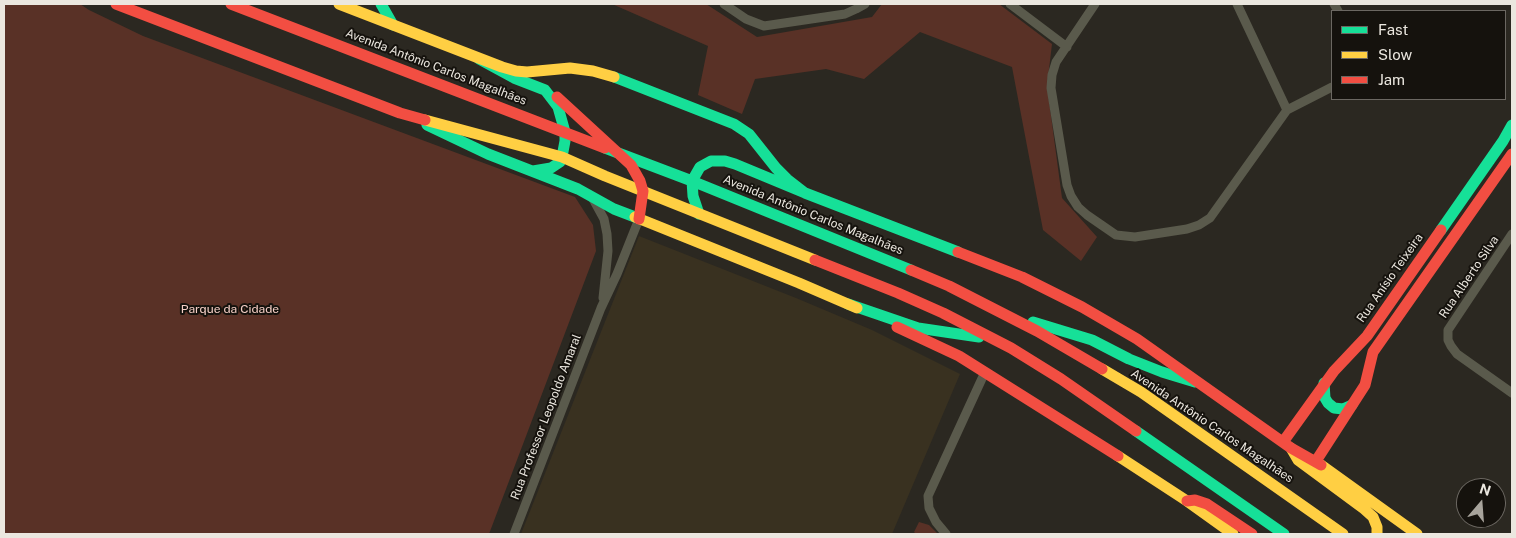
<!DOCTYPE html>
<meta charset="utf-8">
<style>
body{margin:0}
#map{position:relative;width:1516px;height:538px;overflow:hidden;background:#2b2821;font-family:"Public Sans",sans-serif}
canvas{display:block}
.frame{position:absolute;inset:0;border:5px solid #ebe7df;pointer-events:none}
.legend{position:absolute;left:1331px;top:10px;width:175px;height:90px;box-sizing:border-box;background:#15120d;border:1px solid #6b6761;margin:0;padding:6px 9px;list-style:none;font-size:15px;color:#ebe7df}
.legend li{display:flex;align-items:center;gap:10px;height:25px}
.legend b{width:25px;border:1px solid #6b6761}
.north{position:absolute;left:1456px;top:478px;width:50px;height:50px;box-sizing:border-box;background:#15120d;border:1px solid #6b6761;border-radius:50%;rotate:18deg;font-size:14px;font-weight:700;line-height:20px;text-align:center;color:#ebe7df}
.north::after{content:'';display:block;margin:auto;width:18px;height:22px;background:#a8a49c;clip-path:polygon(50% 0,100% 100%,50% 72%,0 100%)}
</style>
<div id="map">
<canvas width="1516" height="538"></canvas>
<div class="frame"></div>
<ul class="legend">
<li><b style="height:6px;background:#16e098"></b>Fast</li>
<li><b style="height:6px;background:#ffcf43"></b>Slow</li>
<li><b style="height:6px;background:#f24e42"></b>Jam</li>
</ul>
<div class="north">N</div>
</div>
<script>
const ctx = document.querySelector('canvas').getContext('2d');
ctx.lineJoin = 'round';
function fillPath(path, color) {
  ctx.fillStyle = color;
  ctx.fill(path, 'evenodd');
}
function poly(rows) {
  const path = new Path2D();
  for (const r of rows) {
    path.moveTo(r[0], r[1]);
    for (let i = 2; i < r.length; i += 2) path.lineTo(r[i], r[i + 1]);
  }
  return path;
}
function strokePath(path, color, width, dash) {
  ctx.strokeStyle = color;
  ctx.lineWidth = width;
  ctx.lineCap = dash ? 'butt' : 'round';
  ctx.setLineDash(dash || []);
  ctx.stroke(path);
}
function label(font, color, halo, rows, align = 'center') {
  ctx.font = font + ' "Public Sans",sans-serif';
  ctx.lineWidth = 4;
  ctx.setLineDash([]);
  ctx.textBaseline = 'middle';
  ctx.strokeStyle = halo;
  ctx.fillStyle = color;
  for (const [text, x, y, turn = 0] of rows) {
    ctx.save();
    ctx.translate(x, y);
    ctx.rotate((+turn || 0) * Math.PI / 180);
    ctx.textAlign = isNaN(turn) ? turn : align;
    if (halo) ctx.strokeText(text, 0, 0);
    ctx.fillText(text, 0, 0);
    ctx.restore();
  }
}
fillPath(poly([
 [639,236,796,298,872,330,960,374,892,534,521,534]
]), '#393120');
fillPath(poly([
 [4,4,80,4,89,10,143,36,575,197,593,225,596,251,489,534,4,534],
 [612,4,706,4,757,37,872,17,882,4,999,4,1052,44,1047,86,1062,198,1097,237,1081,261,1043,230,1012,67,920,32,864,79,826,69,755,79,742,114,698,95,708,46],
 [919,522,929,525,938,534,916,534,914,532]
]), '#593126');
strokePath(poly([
 [724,4,746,19,764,26,845,14,856,9,865,4],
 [1010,4,1067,47],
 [1095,4,1056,62,1052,75,1051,88,1067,185,1071,196,1078,207,1087,215,1116,235,1135,237,1187,229,1199,225,1210,218,1287,110,1332,87],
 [1237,4,1287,110],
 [1334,4,1338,11],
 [592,197,604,219,607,234,608,251,603,298],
 [1512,234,1448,330,1448,340,1451,346,1457,354,1512,393],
 [514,534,601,308,617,274,639,219],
 [946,534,936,522,929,508,928,496,985,372]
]), '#5a5a4c', 9);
strokePath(poly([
 [381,4,393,25],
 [479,59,514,78,545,90,558,107,565,132,565,141,562,157,560,162,551,168,533,171],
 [614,77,734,124,749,134,776,168,787,179,805,193,958,252],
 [427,125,488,154,578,189,614,209,635,217],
 [605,148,692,181,911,270],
 [699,214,693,196,692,181,700,167,711,161,725,161,735,164,805,193],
 [1441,230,1503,141,1512,125],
 [848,304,918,328,979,337],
 [1033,322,1092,340,1129,359,1162,372,1195,382],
 [1324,383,1325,398,1328,403,1334,408,1343,409,1352,405],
 [1136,431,1284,534]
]), '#16e098', 11);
strokePath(poly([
 [339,4,502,67,516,71,527,72,570,68,593,71,614,77],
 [425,120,562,157,605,176,815,260],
 [635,217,799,283,857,308],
 [1102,369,1141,392,1343,534],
 [1291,448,1298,460,1363,508,1373,517,1377,527,1377,534],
 [1118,456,1187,501,1233,534],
 [1321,465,1417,534]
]), '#ffcf43', 11);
strokePath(poly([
 [116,4,400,113,425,120],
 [231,4,605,148],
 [557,97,631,165,640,181,643,191,639,219],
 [958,252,1022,277,1082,307,1137,339,1291,448,1321,465],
 [815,260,898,293,943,313,1011,348,1061,379,1136,431],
 [911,270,949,286,1037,331,1102,369],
 [897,327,959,356,1118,456],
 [1283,442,1334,371,1367,336,1441,230],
 [1316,461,1365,385,1373,352,1512,154],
 [1187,501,1195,500,1207,504,1252,534]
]), '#f24e42', 11);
label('12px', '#ebe7df', '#15120d', [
 ["Avenida Antônio Carlos Magalhães",436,67,21],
 ["Avenida Antônio Carlos Magalhães",813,215,22],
 ["Rua Alberto Silva",1469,277,-56],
 ["Rua Anísio Teixeira",1390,278,-55],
 ["Rua Professor Leopoldo Amaral",546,417,-69],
 ["Avenida Antônio Carlos Magalhães",1212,426,34]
]);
label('12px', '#f5cfc6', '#15120d', [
 ["Parque da Cidade",230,309]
]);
</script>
